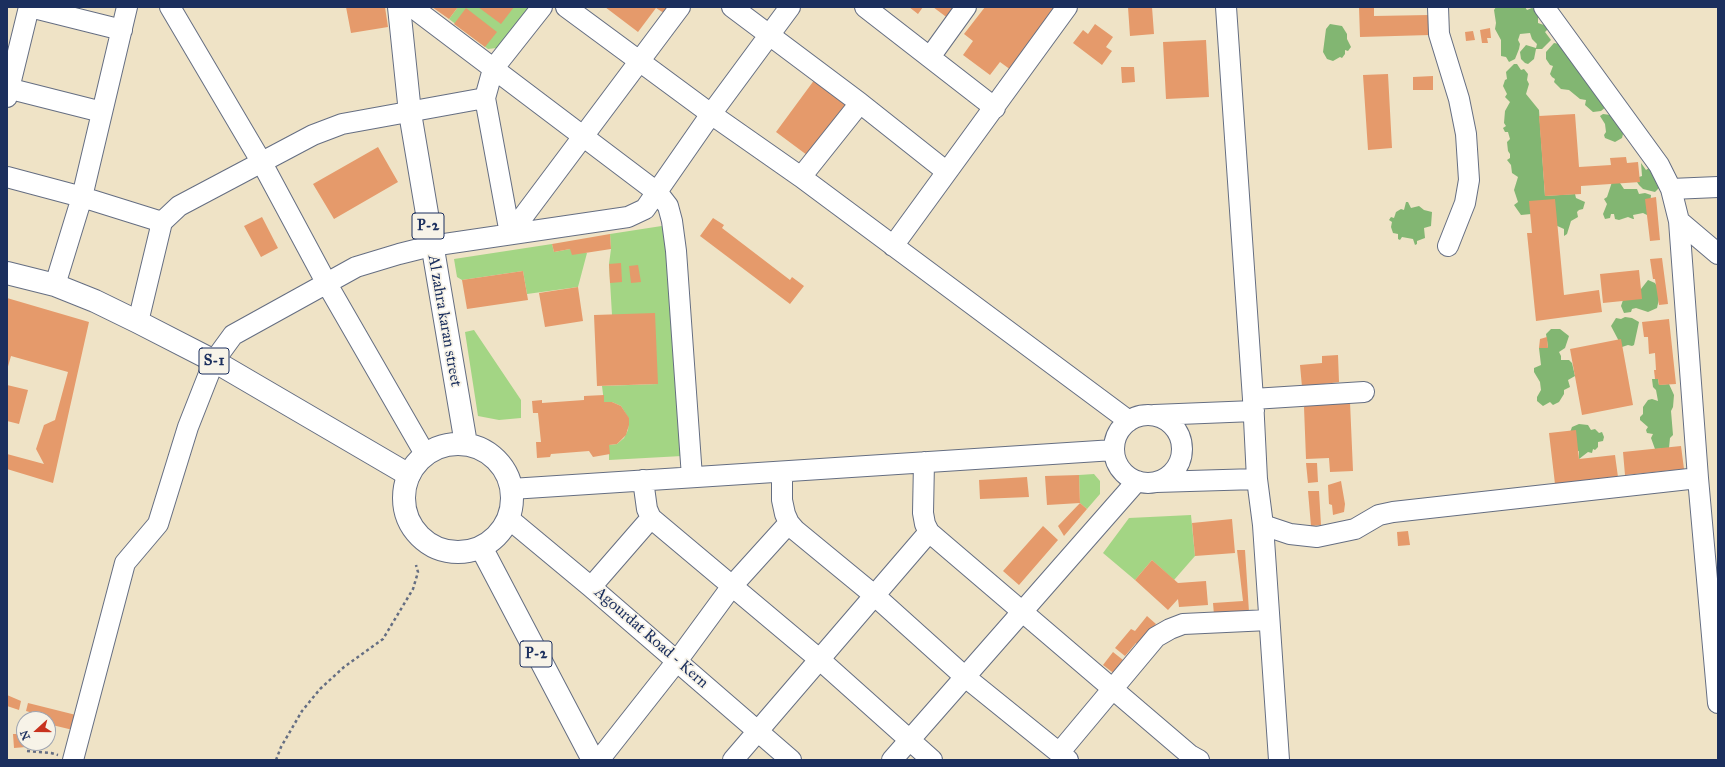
<!DOCTYPE html>
<style>
body{margin:0}
#map{position:relative;width:1725px;height:767px;overflow:hidden;background:#efe3c6;font-family:"IM FELL Great Primer",serif}
canvas{display:block}
.frame{position:absolute;inset:0;border:8px solid #1b2f5e;pointer-events:none}
.north{position:absolute;left:16px;top:711px;width:40px;height:40px;box-sizing:border-box;background:#f7f3e8;border:1px solid #9fa5b1;border-radius:50%;rotate:249deg;font-size:11px;font-weight:700;line-height:16px;text-align:center;color:#1b2f5e}
.north::after{content:'';display:block;margin:auto;width:14px;height:18px;background:#c8321e;clip-path:polygon(50% 0,100% 100%,50% 72%,0 100%)}
</style>
<div id="map">
<canvas width="1725" height="767"></canvas>
<div class="frame"></div>
<div class="north">N</div>
</div>
<script>
const ctx = document.querySelector('canvas').getContext('2d');
ctx.lineJoin = 'round';
function fillPath(path, color) {
  ctx.fillStyle = color;
  ctx.fill(path, 'evenodd');
}
function poly(rows) {
  const path = new Path2D();
  for (const r of rows) {
    if (r.length === 3) {
      path.moveTo(r[0] + r[2], r[1]);
      path.arc(r[0], r[1], r[2], 0, 2 * Math.PI);
      continue;
    }
    path.moveTo(r[0], r[1]);
    for (let i = 2; i < r.length; i += 2) path.lineTo(r[i], r[i + 1]);
  }
  return path;
}
function strokePath(path, color, width, dash) {
  ctx.strokeStyle = color;
  ctx.lineWidth = width;
  ctx.lineCap = dash ? 'butt' : 'round';
  ctx.setLineDash(dash || []);
  ctx.stroke(path);
}
function label(font, color, halo, rows, align = 'center') {
  ctx.font = font + ' "IM FELL Great Primer",serif';
  ctx.lineWidth = 3.5;
  ctx.setLineDash([]);
  ctx.textBaseline = 'middle';
  ctx.strokeStyle = halo;
  ctx.fillStyle = color;
  for (const [text, x, y, turn = 0] of rows) {
    ctx.save();
    ctx.translate(x, y);
    ctx.rotate((+turn || 0) * Math.PI / 180);
    ctx.textAlign = isNaN(turn) ? turn : align;
    if (halo) ctx.strokeText(text, 0, 0);
    ctx.fillText(text, 0, 0);
    ctx.restore();
  }
}
fillPath(poly([
 [458,7,535,7,505,47,488,49,449,19],
 [668,225,682,456,609,460,609,445,617,444,624,438,628,430,629,419,621,406,612,402,604,402,602,386,658,384,612,315,609,264,611,249,610,234],
 [552,244,554,252,570,249,587,253,578,287,527,294,523,271,462,280,457,277,454,259],
 [474,330,521,400,521,418,499,420,478,416,465,332],
 [1094,474,1100,481,1100,494,1087,509,1080,503,1079,475],
 [1191,515,1195,556,1174,580,1152,560,1135,580,1103,553,1129,518]
]), '#a3d584');
fillPath(poly([
 [1496,7,1525,7,1527,10,1532,8,1535,9,1538,15,1538,23,1547,26,1548,29,1545,32,1551,40,1542,49,1536,49,1534,59,1528,64,1525,63,1521,59,1520,52,1526,45,1536,48,1537,44,1532,39,1530,33,1520,34,1518,40,1520,44,1519,49,1515,59,1509,62,1506,57,1501,56,1501,40,1495,29,1496,23,1494,10],
 [1330,24,1342,26,1347,34,1347,39,1351,47,1348,51,1345,50,1345,54,1342,58,1340,57,1333,61,1327,59,1323,52,1326,29],
 [1554,43,1560,44,1564,51,1574,60,1593,87,1592,90,1600,95,1606,107,1601,111,1593,112,1585,105,1586,100,1580,99,1569,90,1561,89,1554,82,1555,79,1552,77,1550,74,1553,66,1550,65,1546,59,1546,52],
 [1514,64,1517,64,1521,70,1524,69,1528,74,1527,80,1529,84,1526,94,1539,110,1545,196,1575,194,1576,198,1585,202,1583,209,1579,210,1577,212,1578,217,1571,221,1567,234,1564,236,1564,229,1531,214,1521,215,1514,205,1518,202,1514,190,1518,177,1512,173,1511,165,1507,160,1510,158,1510,154,1508,151,1507,142,1510,139,1508,132,1505,132,1503,128,1506,126,1504,123,1505,111,1510,102,1505,97,1507,94,1503,86,1505,80,1507,79,1506,72],
 [1603,114,1611,115,1624,130,1622,138,1615,142,1605,138,1604,135,1606,132,1605,124,1600,116],
 [1641,163,1646,170,1652,166,1660,181,1656,183,1659,188,1655,192,1643,189,1639,185,1637,182,1639,177,1642,176],
 [1612,182,1620,183,1624,189,1637,189,1639,194,1645,193,1651,195,1649,216,1643,213,1633,215,1634,219,1633,219,1628,217,1619,220,1615,219,1614,214,1611,214,1610,218,1605,219,1603,214,1607,204,1604,199,1607,197],
 [1406,202,1408,202,1411,208,1419,206,1424,210,1432,212,1431,226,1424,228,1425,238,1417,241,1417,244,1415,245,1413,239,1402,237,1400,240,1398,239,1398,234,1393,233,1391,227,1392,222,1389,220,1391,217,1394,218,1396,212,1401,209,1404,210],
 [1648,280,1655,283,1659,290,1660,295,1657,308,1648,312,1636,308,1632,309,1631,312,1624,313,1621,306,1624,297,1641,289],
 [1625,317,1632,318,1639,322,1634,345,1632,346,1628,345,1622,347,1611,326,1616,318,1621,319],
 [1551,329,1560,329,1569,336,1565,348,1559,352,1561,356,1561,360,1569,360,1572,363,1575,376,1568,380,1570,387,1564,390,1564,394,1559,402,1553,405,1550,402,1543,406,1537,401,1537,397,1541,390,1540,382,1534,372,1534,368,1541,365,1539,348,1548,347,1546,334],
 [1652,379,1658,379,1659,385,1669,384,1674,395,1673,407,1671,411,1673,435,1670,438,1669,448,1655,449,1651,438,1653,434,1647,433,1646,430,1648,427,1640,420,1640,417,1643,414,1643,407,1648,400,1652,399,1658,401,1656,390,1653,387],
 [1579,424,1588,425,1591,430,1595,429,1599,433,1602,432,1604,437,1603,441,1598,442,1598,447,1595,450,1593,449,1592,453,1588,452,1579,459,1579,451,1575,452,1569,435,1572,427]
]), '#82b672');
fillPath(poly([
 [346,7,385,7,388,27,351,33],
 [432,7,458,7,449,19],
 [478,7,514,7,501,24],
 [605,7,673,7,667,15,656,8,638,32],
 [909,7,923,7,918,14],
 [933,7,957,7,949,19],
 [985,7,1057,7,1011,70,1000,62,990,75,963,55,973,41,964,34],
 [1128,7,1152,7,1154,34,1130,36],
 [1359,7,1374,7,1374,16,1429,15,1430,35,1360,37],
 [466,8,497,32,485,47,454,24],
 [1095,24,1113,37,1106,47,1112,51,1102,65,1073,43,1083,30,1088,34],
 [1490,28,1491,38,1487,38,1488,43,1482,43,1480,30],
 [1473,31,1475,40,1466,41,1465,32],
 [1206,40,1209,97,1166,99,1163,42],
 [1121,67,1134,67,1135,82,1122,83],
 [1388,74,1392,148,1368,150,1363,75],
 [1433,76,1433,90,1413,90,1413,77],
 [815,79,850,105,811,158,776,132],
 [1575,114,1579,167,1611,165,1610,158,1626,157,1627,163,1638,162,1640,182,1581,186,1581,194,1545,196,1539,116],
 [378,147,398,182,334,219,313,184],
 [1656,197,1660,240,1650,241,1645,199],
 [1555,199,1564,295,1599,290,1602,312,1536,321,1527,233,1532,233,1529,201],
 [262,217,278,248,261,257,244,226],
 [713,218,724,225,722,228,790,280,792,277,804,286,790,304,700,236],
 [610,234,611,249,572,255,570,249,554,252,552,244],
 [1662,258,1668,304,1659,305,1655,279,1653,279,1650,259],
 [621,263,622,282,610,283,609,264],
 [638,265,641,282,631,283,629,266],
 [1639,270,1642,299,1603,303,1600,274],
 [523,271,528,300,467,309,462,280],
 [578,287,583,321,545,327,539,293],
 [7,298,89,322,53,483,7,469,7,454,44,464,36,449,44,425,55,420,68,372,11,356,7,370],
 [655,313,658,384,597,386,594,315],
 [1669,319,1676,384,1659,385,1658,379,1655,379,1654,370,1656,370,1655,353,1649,354,1648,337,1644,337,1642,322],
 [1547,337,1548,348,1539,348,1540,339],
 [1621,339,1633,405,1582,415,1570,349],
 [1338,355,1339,382,1302,387,1300,365,1322,363,1322,356],
 [7,385,28,390,19,424,7,421],
 [604,395,604,402,612,402,621,406,629,418,629,425,626,435,617,444,609,445,610,454,593,457,589,451,551,454,550,457,537,458,536,442,541,442,538,413,533,413,532,401,542,400,542,403,584,400,584,396],
 [1350,402,1353,471,1330,472,1329,458,1306,459,1304,407,1307,404],
 [1576,430,1579,459,1615,455,1618,477,1555,484,1549,433],
 [1681,446,1684,469,1625,475,1623,452],
 [1306,463,1317,463,1318,482,1308,483],
 [1079,475,1080,503,1047,505,1045,476],
 [1027,477,1029,497,980,499,979,480],
 [1341,481,1345,504,1344,512,1333,515,1332,505,1329,504,1328,485],
 [1308,491,1319,491,1321,525,1311,526],
 [1080,503,1087,509,1064,536,1058,526],
 [1232,519,1235,553,1195,556,1192,523],
 [1043,526,1058,540,1019,585,1003,571],
 [1408,531,1410,545,1398,546,1397,532],
 [1237,550,1245,550,1249,612,1214,615,1213,603,1243,601],
 [1152,560,1178,583,1206,581,1208,605,1179,607,1178,599,1168,610,1135,580],
 [1147,616,1156,624,1138,646,1136,643,1125,656,1115,648,1131,629,1135,631],
 [1113,652,1123,660,1119,665,1122,667,1116,675,1103,665],
 [7,695,21,701,19,710,7,706],
 [28,703,76,715,73,730,48,724,48,719,31,719,33,713,26,711],
 [13,734,24,734,26,747,14,748]
]), '#e59a6b');
const minor = poly([
 [30,7,122,30],
 [170,7,262,163,327,284,425,454],
 [412,7,658,193,668,206,672,221,676,251,692,477],
 [542,7,493,69,485,98,510,234,680,7],
 [566,7,711,114,801,177,1129,421],
 [732,7,860,103,947,172],
 [865,7,995,108],
 [1226,7,1253,399,1257,479,1263,525,1279,760],
 [1438,7,1439,34,1459,99,1466,134,1469,180,1465,203,1448,246],
 [1544,7,1659,165,1671,189,1679,221,1698,478],
 [930,57,966,7],
 [7,88,102,112],
 [7,97,29,7],
 [7,177,82,197,162,222],
 [801,177,860,103],
 [1671,189,1718,187],
 [1679,221,1718,254],
 [893,246,1067,7],
 [55,285,82,197,127,7],
 [138,322,162,222,179,206,313,135,342,124,485,98],
 [1253,399,1364,392],
 [1154,415,1254,411],
 [1148,449,34],
 [924,462,923,513,925,524,929,532,1190,755,1199,760],
 [782,472,782,500,785,514,789,523,795,530,874,595,964,676,1068,760],
 [643,480,647,509,651,518,819,659,932,760],
 [1156,482,1257,479],
 [511,489,1114,450],
 [508,518,591,587,791,760],
 [1263,525,1290,534,1317,537,1355,529,1379,515,1393,512,1698,478,1718,703],
 [591,587,651,518],
 [1059,753,1156,637,1170,629,1183,624,1269,620],
 [73,760,125,563,158,524,188,427,214,361,233,335,356,267,399,254,431,246,628,217,645,209,711,114,790,7],
 [599,760,677,661,732,586,789,523],
 [733,760,929,532],
 [892,760,1137,481]
]);
const major = poly([
 [7,273,55,285,95,301,138,322,214,361,409,475]
]);
const highway = poly([
 [399,7,410,113,466,444],
 [458,498,54],
 [481,547,593,760]
]);
strokePath(minor, '#656e82', 22);
strokePath(major, '#656e82', 24);
strokePath(highway, '#656e82', 24);
strokePath(poly([
 [27,751,51,753,58,755],
 [276,760,281,747,302,711,320,689,344,667,383,639,413,589,418,572,416,565]
]), '#656e82', 2.5, [3, 3]);
strokePath(minor, '#fff', 20);
strokePath(major, '#fff', 22);
strokePath(highway, '#fff', 22);
for (const [x, y, w] of [
 [428,226,32],
 [214,361,30],
 [536,654,32]
]) {
  const box = new Path2D();
  box.roundRect(x - w / 2, y - 13, w, 26, 3);
  ctx.fillStyle = '#f7f3e8';
  ctx.fill(box);
  strokePath(box, '#1b2f5e', 1);
}
label('bold 15px', '#1b2f5e', null, [
 ["P-2",428,226],
 ["S-1",214,361],
 ["P-2",536,654]
]);
label('16px', '#1b2f5e', '#f7f3e8', [
 ["Al zahra karan street",444,321,80],
 ["Agourdat Road - Kern",651,638,41]
]);
</script>
